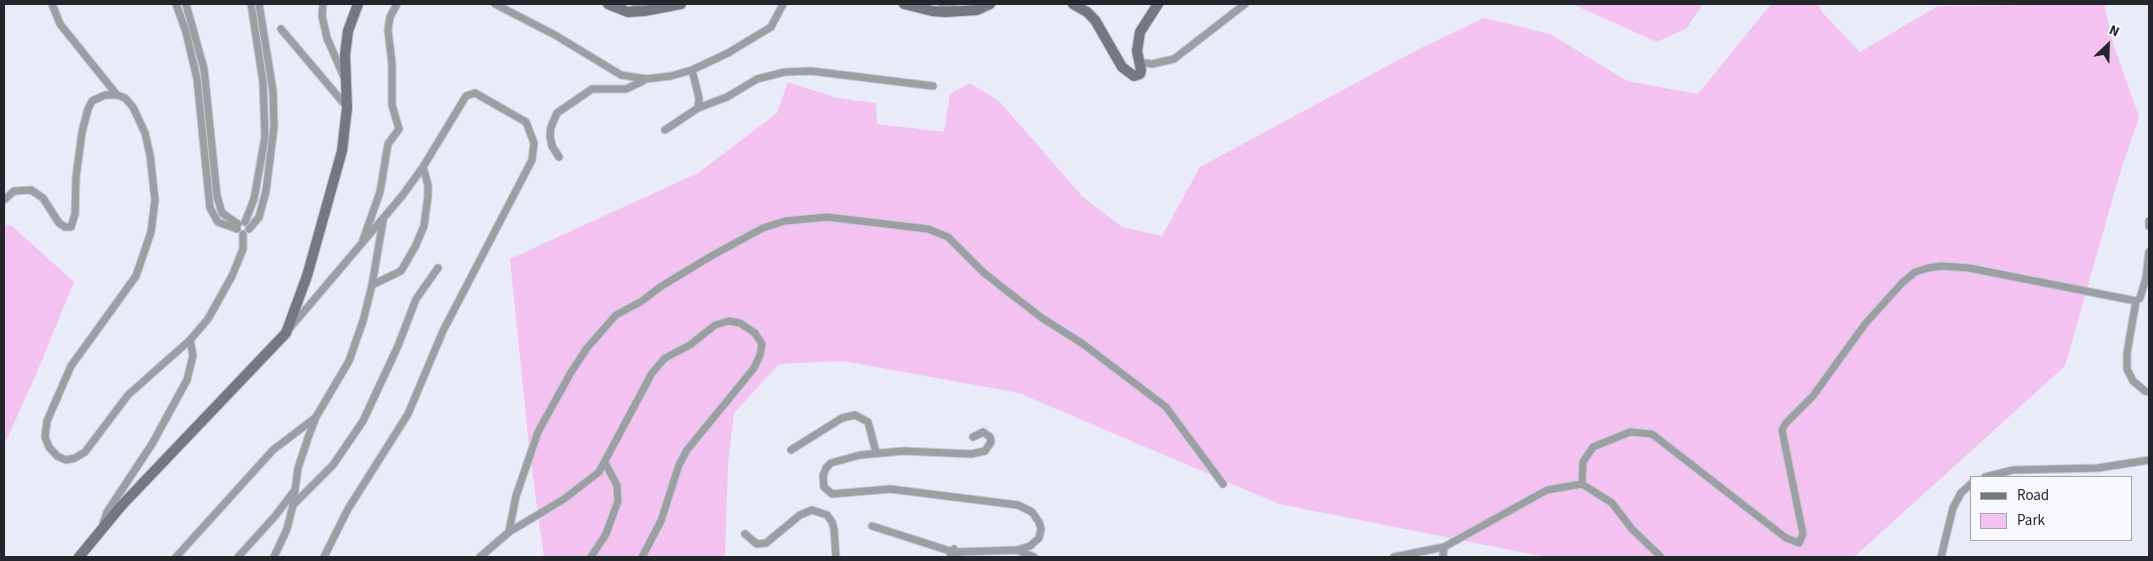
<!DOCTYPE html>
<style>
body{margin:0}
#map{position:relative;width:2153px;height:561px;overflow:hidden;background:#e9ebf8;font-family:"Source Sans 3",sans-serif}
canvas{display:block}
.frame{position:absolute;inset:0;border:5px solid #25262b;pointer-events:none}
.legend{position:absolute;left:1970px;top:476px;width:162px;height:65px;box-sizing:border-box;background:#f8f9fe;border:1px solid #a4a5aa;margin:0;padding:6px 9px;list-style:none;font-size:15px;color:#25262b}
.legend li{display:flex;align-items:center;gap:10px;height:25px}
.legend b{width:25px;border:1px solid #a4a5aa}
.north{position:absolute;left:2083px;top:20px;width:50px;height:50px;-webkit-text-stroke:4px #f8f9fe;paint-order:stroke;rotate:24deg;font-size:14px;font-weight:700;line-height:20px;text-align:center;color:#25262b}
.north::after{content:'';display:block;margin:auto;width:18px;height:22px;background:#25262b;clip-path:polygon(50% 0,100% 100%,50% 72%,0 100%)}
</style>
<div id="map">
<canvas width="2153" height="561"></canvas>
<div class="frame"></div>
<ul class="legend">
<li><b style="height:6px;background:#747980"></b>Road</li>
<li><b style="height:14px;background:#f3c2f0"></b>Park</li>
</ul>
<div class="north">N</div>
</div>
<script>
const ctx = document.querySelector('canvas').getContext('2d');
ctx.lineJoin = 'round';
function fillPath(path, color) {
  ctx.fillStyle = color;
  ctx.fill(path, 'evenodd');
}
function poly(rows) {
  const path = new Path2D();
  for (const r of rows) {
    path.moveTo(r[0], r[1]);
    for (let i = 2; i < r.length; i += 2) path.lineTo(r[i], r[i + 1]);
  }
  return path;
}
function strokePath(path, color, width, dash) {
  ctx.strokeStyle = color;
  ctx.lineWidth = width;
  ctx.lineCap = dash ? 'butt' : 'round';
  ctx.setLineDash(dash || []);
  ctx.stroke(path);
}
fillPath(poly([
 [1572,4,1703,4,1687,28,1657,42],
 [1771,4,1818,4,1822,12,1860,52,1938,6,2104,4,2113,43,2139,117,2119,176,2065,366,1854,557,1546,557,1279,504,1019,393,843,361,779,364,734,413,728,464,725,557,544,557,530,456,510,259,698,173,777,113,788,82,837,98,876,103,877,124,944,132,950,94,970,83,999,101,1082,196,1122,227,1162,236,1200,167,1417,50,1484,18,1550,34,1627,81,1698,94],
 [11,225,74,282,35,377,4,445,4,226]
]), '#f3c2f0');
const minor = poly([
 [52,4,60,24,117,95],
 [176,4,186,32,197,79,210,208,218,222,237,229],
 [186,4,204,69,217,196,222,213,238,224],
 [323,4,322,16,327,38,344,77],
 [495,4,555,35,621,75,646,79,671,76,692,70,728,53,771,27,783,4],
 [942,4,959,10],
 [629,11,642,4],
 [281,29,347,107],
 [1139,62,1152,64,1174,59,1245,4],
 [698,108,727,97,757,79,785,72,811,71,933,86],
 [665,130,698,108,699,98,692,70],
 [559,157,552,146,550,136,551,127,557,113,592,89,626,89,643,81],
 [4,200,14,191,31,190,43,198,59,223,65,227,71,227,75,214,76,177,82,132,88,109,92,101,105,95,117,95,125,98,133,107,145,133,150,155,155,200,151,232,136,276,71,366,47,421,45,437,49,447,57,456,66,460,75,458,85,452,128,395,190,340,208,319,232,276,243,249,243,234],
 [2149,221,2149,226],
 [245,222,254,199,265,137,263,82,251,4],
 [249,229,259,217,266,191,274,127,273,91,259,4],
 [363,240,380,192,388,144,399,129,392,105,392,64,388,30,390,17,397,4],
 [372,285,401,271,415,247,424,226,428,196,428,185,423,167],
 [2136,301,2127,353,2127,369,2133,381,2145,391,2149,392],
 [289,329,402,196,423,167,466,96,475,93,526,122,534,143,532,160,443,331,408,414,348,509,324,557],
 [791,450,842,418,855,415,868,422,876,452],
 [1985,477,2013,470,2098,468,2149,460],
 [1582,484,1583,462,1593,447,1630,432,1652,434,1786,538,1799,543,1803,534,1782,430,1786,423,1813,396,1865,324,1902,283,1915,272,1928,268,1941,266,1969,268,2136,301,2140,298,2146,278,2149,252],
 [293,505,333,465,363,421,398,346,416,299,438,268],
 [872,526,950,551],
 [102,527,107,512,152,444,187,380,193,355,190,340],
 [509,532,516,496,538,432,570,374,587,348,616,315,642,301,660,287,713,255,763,228,785,221,827,217,928,229,948,237,983,272,1007,291,1042,318,1083,344,1166,407,1223,484],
 [745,534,757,544,766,543,800,515,812,510,827,515,832,522,834,529,836,557],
 [1017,550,1034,557],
 [957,552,1017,550,1030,546,1039,538,1041,529,1039,522,1032,512,1018,505,890,489,832,494,824,487,823,476,826,468,831,463,860,455,903,451,971,454,985,451,991,442,990,437,983,432,973,437],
 [176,557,273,450,315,418],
 [238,557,276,515,294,491],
 [274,557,287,529,293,505,298,468,308,438,316,417,349,361,363,321,372,285,383,221],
 [480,557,509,532,564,499,599,472,652,373,665,358,690,345,715,325,729,321,740,323,755,333,762,344,760,355,754,368,687,450,679,465,661,521,642,557],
 [591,557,606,534,618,501,617,485,605,463],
 [953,557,950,553,954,549,958,554,955,557],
 [1394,557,1444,547,1547,490,1582,484,1612,503,1632,529,1661,557],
 [1443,557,1444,547],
 [1941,557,1953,508,1961,493,1972,483]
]);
const secondary = poly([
 [608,4,628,12,644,11,681,4],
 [904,4,932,11,945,12,977,10,990,4],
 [1073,4,1087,12,1095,20,1122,67,1134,76,1140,74,1141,70,1137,51,1140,32,1158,4],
 [79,557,122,505,286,333,307,276,342,151,347,108,345,55,348,31,358,4]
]);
strokePath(minor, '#c6c8d3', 9);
strokePath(secondary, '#c6c8d3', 12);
strokePath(minor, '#9b9ea3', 7);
strokePath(secondary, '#747980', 10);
</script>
